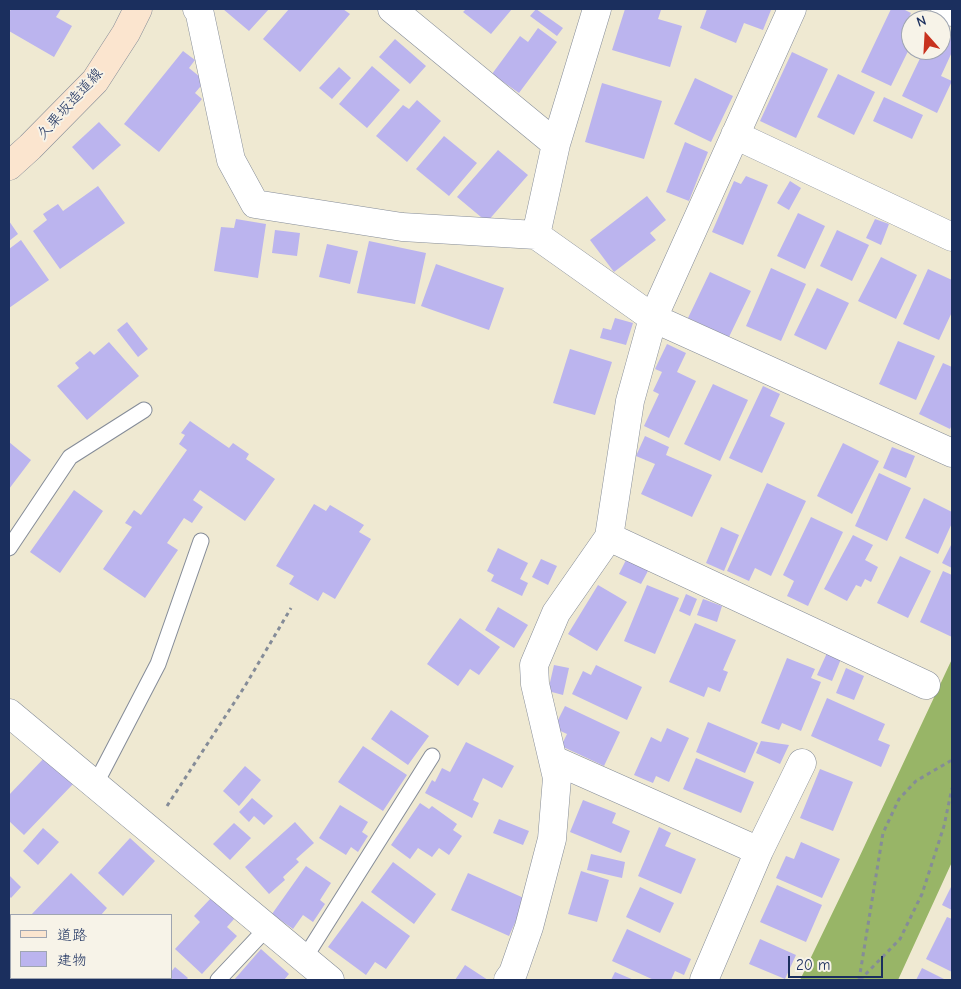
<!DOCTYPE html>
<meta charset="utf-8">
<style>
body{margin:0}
#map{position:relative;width:961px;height:989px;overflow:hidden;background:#efe9d2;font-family:"Comic Neue","Klee One",sans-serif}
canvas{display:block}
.frame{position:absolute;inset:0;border:10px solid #1b2f5e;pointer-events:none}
.legend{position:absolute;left:10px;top:914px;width:162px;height:65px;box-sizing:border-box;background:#f7f3e8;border:1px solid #9fa5b1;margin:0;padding:6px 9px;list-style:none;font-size:15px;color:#1b2f5e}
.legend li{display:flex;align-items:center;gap:10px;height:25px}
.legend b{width:25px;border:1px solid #9fa5b1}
.north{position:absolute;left:901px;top:10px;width:50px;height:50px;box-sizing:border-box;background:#f7f3e8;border:1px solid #9fa5b1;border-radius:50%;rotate:341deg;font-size:14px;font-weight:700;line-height:20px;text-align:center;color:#1b2f5e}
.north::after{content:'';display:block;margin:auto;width:18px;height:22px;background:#c8321e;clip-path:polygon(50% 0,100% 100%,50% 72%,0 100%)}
.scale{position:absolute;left:788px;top:956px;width:95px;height:22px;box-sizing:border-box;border:2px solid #1b2f5e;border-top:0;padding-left:6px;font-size:15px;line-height:18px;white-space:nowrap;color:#1b2f5e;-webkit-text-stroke:4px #f7f3e8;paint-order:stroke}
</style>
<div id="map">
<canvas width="961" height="989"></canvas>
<div class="frame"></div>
<ul class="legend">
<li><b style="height:6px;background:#fbe5cf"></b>道路</li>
<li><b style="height:14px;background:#bbb4ee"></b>建物</li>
</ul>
<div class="north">N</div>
<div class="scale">20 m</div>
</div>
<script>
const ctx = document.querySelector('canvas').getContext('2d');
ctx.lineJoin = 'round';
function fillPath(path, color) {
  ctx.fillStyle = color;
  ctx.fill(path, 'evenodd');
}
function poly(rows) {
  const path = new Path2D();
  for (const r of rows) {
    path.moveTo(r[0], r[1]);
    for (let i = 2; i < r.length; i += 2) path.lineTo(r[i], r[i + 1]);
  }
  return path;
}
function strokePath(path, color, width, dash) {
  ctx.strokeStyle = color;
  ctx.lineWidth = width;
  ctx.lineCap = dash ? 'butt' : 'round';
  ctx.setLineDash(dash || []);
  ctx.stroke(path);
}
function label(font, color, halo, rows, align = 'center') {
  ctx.font = font + ' "Comic Neue","Klee One",sans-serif';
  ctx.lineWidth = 4;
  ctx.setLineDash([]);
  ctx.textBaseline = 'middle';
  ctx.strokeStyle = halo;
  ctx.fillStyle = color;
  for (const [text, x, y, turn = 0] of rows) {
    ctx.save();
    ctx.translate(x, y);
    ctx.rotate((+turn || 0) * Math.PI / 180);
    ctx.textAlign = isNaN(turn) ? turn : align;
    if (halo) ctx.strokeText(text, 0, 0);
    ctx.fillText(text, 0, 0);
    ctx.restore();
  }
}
fillPath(poly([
 [952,659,952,862,898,980,800,980,857,862]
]), '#98b567');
fillPath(poly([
 [11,9,61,9,56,17,72,26,54,57,9,31,9,13],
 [223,9,269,9,249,31],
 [289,9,343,9,350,14,300,72,263,39],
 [466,9,512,9,491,34,463,12],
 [536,9,563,28,557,36,530,16],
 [625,9,656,9,661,10,658,19,682,26,670,67,612,50],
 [707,9,767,9,771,10,763,30,744,23,736,43,700,28],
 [891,9,903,9,911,13,904,28,911,32,911,45,891,86,861,72],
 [538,28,557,42,519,93,492,74,520,36,528,42],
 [941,33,952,38,952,52,941,76,952,81,937,113,902,96,924,50,941,50],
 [395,39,426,66,410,84,379,57],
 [183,51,195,60,189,68,205,81,195,93,202,99,159,152,124,124],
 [792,52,828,69,796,138,760,121],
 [372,66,400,90,367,128,339,104],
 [339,67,351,78,332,99,319,88],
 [838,74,875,92,854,135,817,117],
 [695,78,733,96,711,142,674,124],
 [602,83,662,101,644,159,585,142],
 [884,97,923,115,912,139,873,121],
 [417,100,441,121,407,162,376,136,403,105,409,109],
 [99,122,121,145,93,170,72,147],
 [444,136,477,163,449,196,416,169],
 [685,142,708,152,689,201,666,192],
 [498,150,528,175,487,222,457,197],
 [746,176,768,185,743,245,712,232,734,181,741,184],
 [790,181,801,188,789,210,777,203],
 [98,186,125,223,60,269,33,231,47,220,43,214,58,204,63,211],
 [647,196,666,220,650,233,656,240,614,272,590,240],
 [798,213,825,226,805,269,777,256],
 [236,219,266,224,258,278,214,271,221,227,234,228],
 [875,219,889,224,881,245,866,238],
 [9,221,18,234,9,241],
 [275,230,300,233,297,256,272,253],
 [837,230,869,245,852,281,820,266],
 [21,240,49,280,9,308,9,249],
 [369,241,426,253,415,304,357,293],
 [327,244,358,251,350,284,319,277],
 [881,257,917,275,896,319,858,301],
 [436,264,504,288,489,330,421,306],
 [771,268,806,284,781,341,746,326],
 [928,269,952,280,952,312,939,340,903,324],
 [710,272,751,291,729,337,688,318],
 [817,288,849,303,826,350,794,335],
 [615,318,633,323,626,345,600,338,603,328,611,330],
 [127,322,148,349,138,357,117,330],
 [898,341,935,356,916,400,879,384],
 [109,342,139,376,87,420,57,386,79,368,75,363,90,351,94,355],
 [667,344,686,353,677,372,696,381,669,438,644,426,659,394,653,391,662,372,655,369],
 [570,349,612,362,595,415,553,403],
 [943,363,952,367,952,425,950,429,919,414],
 [713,384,748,400,720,461,684,444],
 [763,386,780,394,770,416,785,423,762,473,729,458],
 [190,421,229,448,233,443,249,454,246,459,275,479,245,521,200,490,193,500,203,507,192,523,184,518,167,543,178,550,145,598,103,569,132,527,125,523,134,510,141,515,187,450,179,444,185,435,181,433],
 [645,436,669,447,666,455,712,475,692,517,641,494,655,464,636,456],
 [9,442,31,460,9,489],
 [843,443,879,461,852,514,817,496],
 [892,447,915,456,906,478,883,468],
 [879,473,911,488,887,541,855,526],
 [767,483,806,501,771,576,755,568,749,581,727,571],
 [74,490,103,511,60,573,30,552],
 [924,498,952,512,952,523,938,554,905,538],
 [314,504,326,511,330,505,364,525,359,532,371,539,335,599,323,592,318,601,289,584,294,576,276,566],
 [811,517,843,532,808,606,787,596,794,581,783,575],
 [721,527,739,535,724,571,706,563],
 [853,535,873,545,865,560,878,567,871,582,865,579,861,587,856,585,847,601,824,589],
 [952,543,952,568,942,563],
 [498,548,528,563,520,579,528,583,522,596,491,581,494,575,487,571],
 [900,556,931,571,908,618,877,603],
 [627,558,649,569,641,584,619,574],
 [541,559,557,566,548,585,532,577],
 [943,571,952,575,952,637,920,622],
 [598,585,627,602,597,651,568,634],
 [647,585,679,598,655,654,624,641],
 [686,594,697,599,690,616,679,611],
 [703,599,722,606,717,622,697,615],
 [498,607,528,625,514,648,485,630],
 [460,618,500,647,479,675,470,669,458,686,427,664],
 [695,623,736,640,723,670,728,672,720,692,708,687,704,697,669,682],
 [827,653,841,659,832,681,817,675],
 [787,658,815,669,811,678,821,682,801,731,782,723,779,730,761,723],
 [554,665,569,668,563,695,548,691],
 [596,665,642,687,627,720,572,694,583,671,591,675],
 [846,668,864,676,854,700,836,693],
 [827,698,885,724,878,740,890,745,881,767,811,736],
 [565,706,620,732,604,766,561,746,567,734,554,728],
 [391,710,429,736,408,765,371,739],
 [708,722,758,743,745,773,696,752],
 [667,728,689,738,669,782,656,776,653,783,634,775,651,737,661,742],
 [761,741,789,745,780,764,756,753],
 [466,742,514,766,502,788,483,778,473,800,479,803,472,818,425,793,432,780,435,782,442,768,450,772],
 [363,746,407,775,383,811,338,782],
 [45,757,74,783,24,835,9,821,9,795],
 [696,758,754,782,741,813,683,789],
 [245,766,261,780,239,806,223,791],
 [820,769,853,782,833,831,800,818],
 [252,798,273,816,264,825,254,816,249,822,239,812],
 [583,800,616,813,612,823,630,831,621,853,570,832],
 [420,803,429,809,432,806,457,824,453,830,462,836,449,855,439,848,432,857,418,848,410,859,391,845],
 [340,805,368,822,362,832,368,836,358,852,351,847,346,855,319,838],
 [499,819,529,831,523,845,493,833],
 [295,822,314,843,296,859,299,862,283,877,285,880,269,894,245,867],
 [234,823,251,838,230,860,213,844],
 [659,827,671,833,665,846,696,859,681,894,638,876],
 [43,828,59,842,38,865,23,851],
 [130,838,155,861,123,896,98,873],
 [801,842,840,859,822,898,776,878,786,856,794,859],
 [591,854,625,862,622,878,587,870],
 [393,862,436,894,414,924,371,892],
 [306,866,331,883,320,900,325,904,313,922,303,915,293,929,272,914],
 [581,871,609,880,597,922,568,914],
 [71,873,107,908,101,915,31,915],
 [468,873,526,899,509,936,451,910],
 [9,875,21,887,11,898,9,896],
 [777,885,822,905,806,942,760,922],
 [952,885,952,910,942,905],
 [640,887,674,903,660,933,626,917],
 [211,898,234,919,227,927,237,936,202,974,175,949,200,922,194,916],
 [362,901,410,936,386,969,375,962,366,975,328,947],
 [947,917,952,919,952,972,926,959],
 [627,929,691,959,684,975,675,971,671,980,654,980,612,961],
 [760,939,796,955,785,979,749,964],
 [261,949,289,974,284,980,234,980],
 [465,965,488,980,455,980],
 [175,967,188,978,186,980,164,980,166,978,171,978,171,972],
 [922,968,946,980,916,980],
 [615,972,634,980,611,980]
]), '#bbb4ee');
const lane = poly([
 [9,548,70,457,144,410],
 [95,785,158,664,201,541],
 [304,959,432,756],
 [218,980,267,928]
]);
const street = poly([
 [197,9,199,10,231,160,255,204,402,227,536,235,653,318,952,453],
 [392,9,556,144],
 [945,9,952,12],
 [735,135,952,237],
 [536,235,556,144,597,9],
 [609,537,926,685],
 [9,713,330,980],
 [554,760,759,851],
 [508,980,513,973,529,927,552,839,557,778,535,684,534,665,556,613,609,537,630,401,653,318,792,9],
 [704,980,759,851,802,763]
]);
const secondary = poly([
 [9,166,30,147,95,81,126,33,138,9]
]);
strokePath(lane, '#858c98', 17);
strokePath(street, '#858c98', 29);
strokePath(secondary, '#858c98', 29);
strokePath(poly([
 [167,806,245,686,291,608],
 [859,980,883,833,899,799,916,781,952,760],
 [860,980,900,939,922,894,944,826,952,788]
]), '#858c98', 3, [4, 4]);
strokePath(lane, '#fff', 15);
strokePath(street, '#fff', 28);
strokePath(secondary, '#fbe5cf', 28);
label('15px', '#1b2f5e', '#f7f3e8', [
 ["久栗坂造道線",70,104,-48]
]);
</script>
